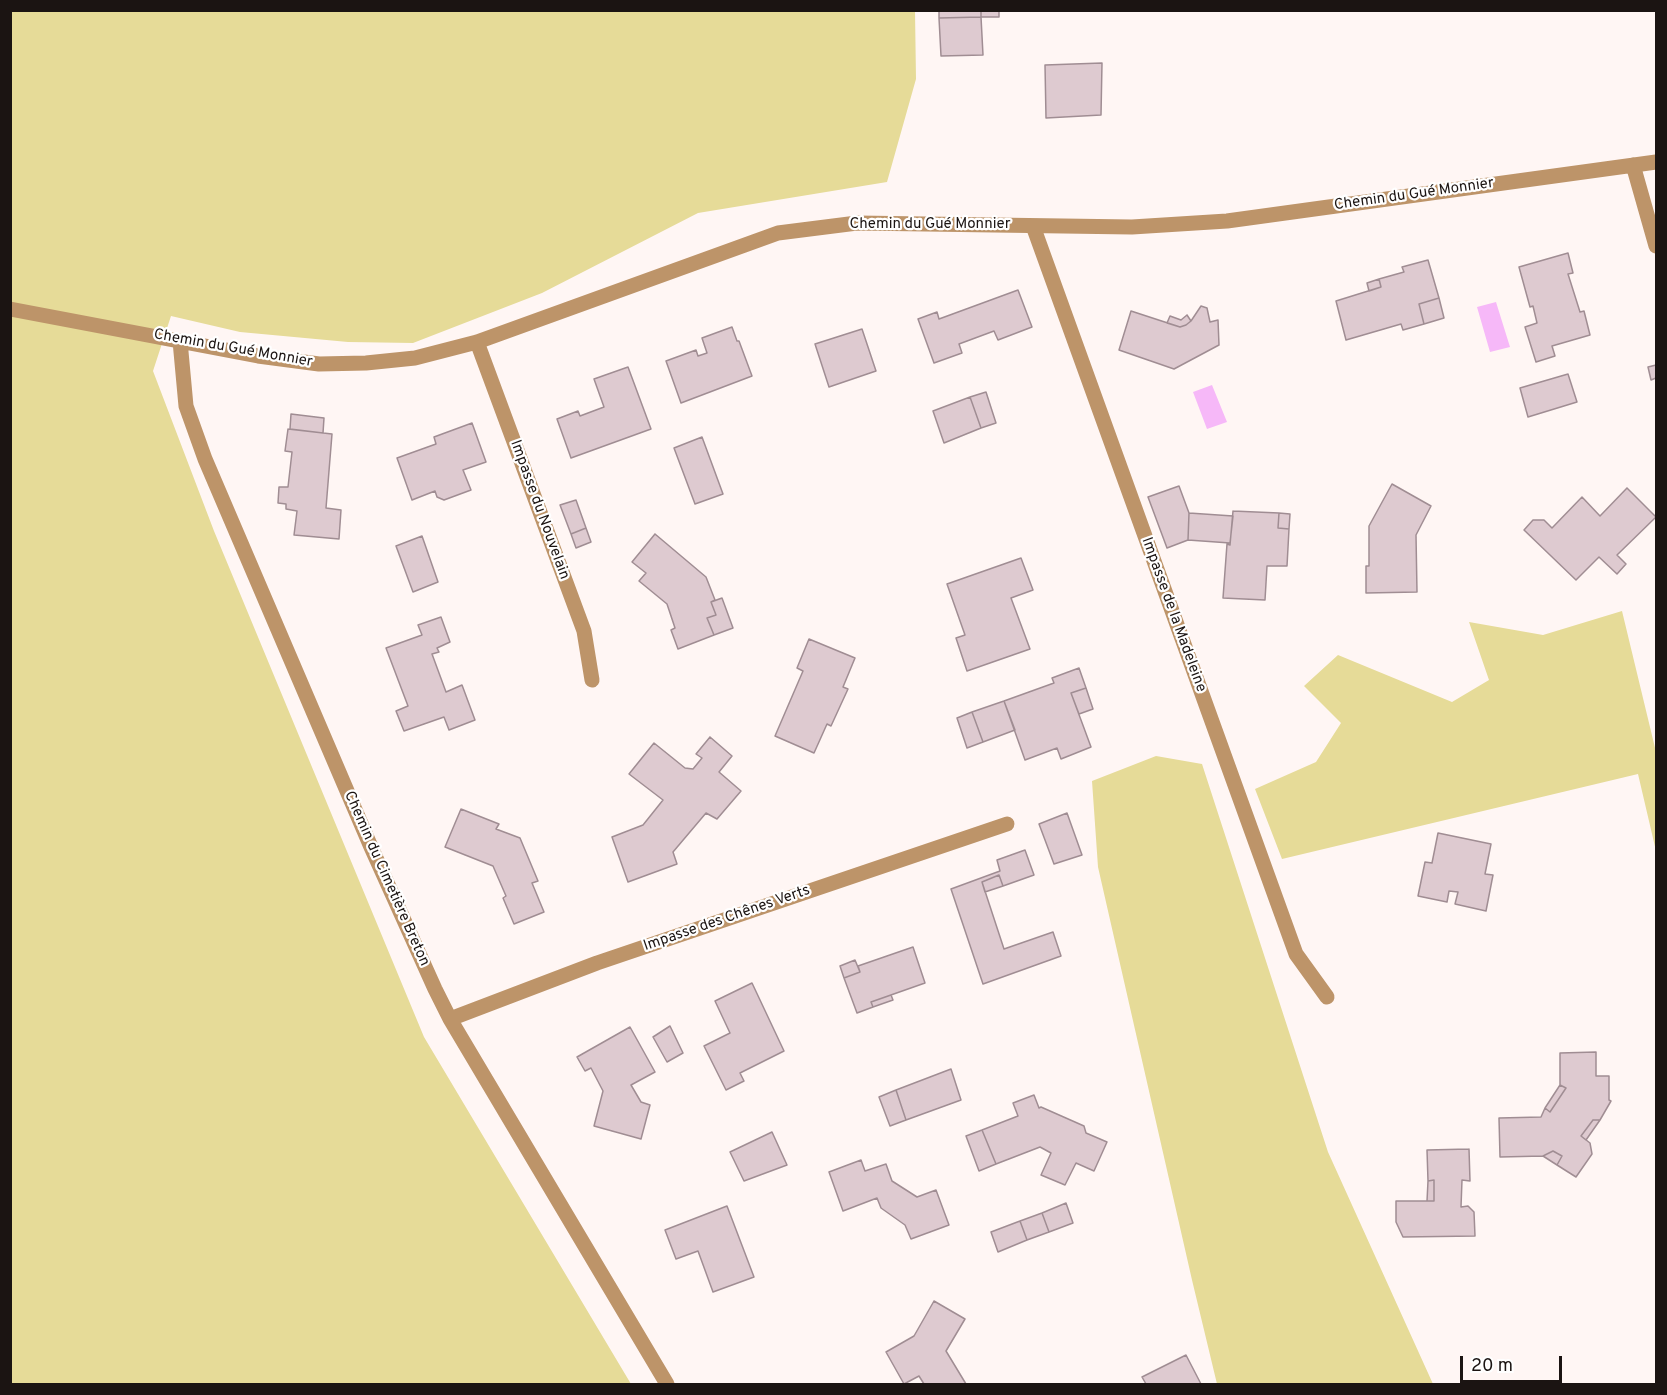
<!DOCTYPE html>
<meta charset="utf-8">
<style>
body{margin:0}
#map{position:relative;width:1667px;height:1395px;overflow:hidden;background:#fff6f4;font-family:Overpass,sans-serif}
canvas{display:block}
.frame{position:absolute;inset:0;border:12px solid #1b1412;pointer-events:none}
.scale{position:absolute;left:1460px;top:1356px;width:102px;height:27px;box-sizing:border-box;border:3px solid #1b1412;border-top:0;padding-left:8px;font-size:18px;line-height:21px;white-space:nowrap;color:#1b1412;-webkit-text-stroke:4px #fff;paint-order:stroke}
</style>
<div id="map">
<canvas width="1667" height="1395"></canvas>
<div class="frame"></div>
<div class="scale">20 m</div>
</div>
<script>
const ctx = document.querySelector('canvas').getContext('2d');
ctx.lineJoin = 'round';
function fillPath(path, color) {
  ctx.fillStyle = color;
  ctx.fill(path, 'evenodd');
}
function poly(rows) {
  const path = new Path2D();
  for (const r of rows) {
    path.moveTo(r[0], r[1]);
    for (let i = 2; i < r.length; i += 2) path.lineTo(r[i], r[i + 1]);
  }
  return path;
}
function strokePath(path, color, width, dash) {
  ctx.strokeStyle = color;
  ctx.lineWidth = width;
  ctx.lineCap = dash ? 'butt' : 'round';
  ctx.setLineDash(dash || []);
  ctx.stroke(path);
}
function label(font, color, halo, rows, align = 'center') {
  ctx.font = font + ' Overpass,sans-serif';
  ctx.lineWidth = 4.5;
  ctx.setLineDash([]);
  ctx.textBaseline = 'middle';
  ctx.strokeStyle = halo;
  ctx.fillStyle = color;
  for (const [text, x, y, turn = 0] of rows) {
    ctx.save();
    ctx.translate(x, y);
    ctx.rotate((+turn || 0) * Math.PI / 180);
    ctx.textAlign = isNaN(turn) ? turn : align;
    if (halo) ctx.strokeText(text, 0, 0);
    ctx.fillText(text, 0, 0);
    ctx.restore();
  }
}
fillPath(poly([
 [10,11,915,11,916,79,887,182,698,213,542,293,413,343,348,342,240,332,171,316,153,371,214,531,424,1037,631,1384,11,1384],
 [1622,611,1656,752,1656,851,1638,774,1282,859,1255,789,1316,762,1341,723,1304,686,1338,655,1452,702,1489,680,1469,622,1543,635],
 [1156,756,1202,764,1328,1152,1433,1384,1217,1384,1192,1280,1098,867,1092,781]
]), '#e6db98');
fillPath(poly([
 [1496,302,1510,347,1490,352,1477,307],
 [1212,385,1227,422,1207,429,1193,392]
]), '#f6b8f8');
const building = poly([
 [939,10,981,10,981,17,939,18,939,10],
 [981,10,999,10,999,17,981,17,981,10],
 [981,17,983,55,941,56,939,18,981,17],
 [1102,63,1101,115,1046,118,1045,65,1102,63],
 [1568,253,1573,273,1568,274,1580,312,1584,311,1590,335,1552,346,1555,356,1536,362,1525,327,1537,323,1533,306,1530,307,1519,267,1568,253],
 [1428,260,1439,298,1419,304,1424,324,1403,330,1401,324,1346,340,1336,301,1381,287,1379,279,1404,272,1402,267,1428,260],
 [1379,279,1381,287,1369,291,1367,283,1379,279],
 [1018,290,1032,327,998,340,994,331,959,344,962,353,934,363,918,319,937,312,939,319,1018,290],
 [1439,298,1444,318,1424,324,1419,304,1439,298],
 [1201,306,1207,308,1210,322,1218,320,1219,345,1174,369,1119,350,1131,311,1180,327,1186,325,1191,321,1201,306],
 [1187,315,1191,321,1186,325,1180,327,1167,323,1170,316,1181,320,1187,315],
 [732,327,737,341,739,341,752,376,681,403,666,361,696,350,698,356,707,353,702,338,732,327],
 [862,329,876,371,829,387,815,344,862,329],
 [1656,365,1656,378,1651,380,1648,367,1656,365],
 [628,367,651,429,571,458,557,419,578,411,580,416,604,407,594,379,628,367],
 [1568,374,1577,402,1528,417,1520,388,1568,374],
 [986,392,996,423,981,428,970,397,986,392],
 [970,397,981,428,944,443,933,411,970,397],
 [291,414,324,418,323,433,290,429,291,414],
 [472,423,486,462,463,470,471,490,444,500,437,497,435,491,412,500,397,458,436,444,434,437,472,423],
 [288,429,332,434,326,508,341,510,339,539,294,535,297,511,286,509,286,504,278,503,279,487,288,487,292,452,285,451,288,429],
 [702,437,723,494,695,504,674,448,702,437],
 [1392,484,1431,506,1416,535,1417,592,1366,593,1366,566,1369,566,1369,526,1392,484],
 [1179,486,1189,513,1188,540,1167,548,1148,497,1179,486],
 [1627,488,1656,517,1617,555,1626,564,1617,574,1599,557,1576,580,1524,530,1533,520,1544,520,1552,528,1582,497,1600,516,1627,488],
 [576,500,586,528,571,534,560,505,576,500],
 [1233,511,1279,513,1278,528,1289,529,1287,566,1267,566,1265,600,1223,598,1227,544,1230,545,1233,511],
 [1189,513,1233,516,1230,543,1188,540,1189,513],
 [1279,513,1290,514,1289,529,1278,528,1279,513],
 [586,528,591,542,576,548,571,534,586,528],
 [655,534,706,577,715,600,711,602,716,615,707,618,714,635,678,649,671,630,675,628,667,604,639,581,646,573,632,562,655,534],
 [422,536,438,582,413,592,396,546,422,536],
 [1021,558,1033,590,1011,598,1030,649,967,671,956,638,965,635,947,584,1021,558],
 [722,598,733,628,714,635,707,618,716,615,711,602,722,598],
 [441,617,450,642,437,648,439,652,432,654,446,692,462,685,475,720,449,730,444,717,404,731,396,711,408,706,386,648,422,635,418,625,441,617],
 [809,639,855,658,843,687,848,689,831,726,827,724,814,753,775,736,803,671,797,668,809,639],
 [1079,668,1086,688,1071,693,1091,747,1061,759,1057,748,1025,760,1004,701,1054,683,1052,678,1079,668],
 [1086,688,1093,709,1079,714,1071,693,1086,688],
 [1004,701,1015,730,983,742,972,712,1004,701],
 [972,712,983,742,967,748,957,718,972,712],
 [710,737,732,756,719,772,741,791,717,819,706,813,673,852,677,864,628,882,612,837,643,825,663,800,629,774,654,743,685,768,693,769,702,758,696,754,710,737],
 [461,809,499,824,496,829,520,838,538,881,532,883,544,912,514,924,503,898,506,896,493,866,445,847,461,809],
 [1067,813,1082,855,1054,864,1039,824,1067,813],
 [1438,833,1491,844,1485,874,1493,875,1486,911,1455,904,1458,892,1449,891,1447,902,1418,896,1425,862,1432,863,1438,833],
 [1025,850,1034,875,1003,886,999,875,982,882,1004,949,1053,932,1061,956,983,984,951,889,1000,871,997,860,1025,850],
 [999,875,1003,886,985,892,982,882,999,875],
 [913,947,925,983,871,1002,873,1007,857,1013,844,978,860,972,858,966,913,947],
 [855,960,860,972,844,978,840,966,855,960],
 [752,983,784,1051,740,1073,744,1081,726,1090,704,1046,730,1033,715,1001,752,983],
 [891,995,893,1000,873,1007,871,1002,891,995],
 [670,1026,683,1053,667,1062,653,1037,670,1026],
 [630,1027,655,1072,631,1085,641,1102,650,1105,641,1139,594,1126,603,1091,591,1068,585,1071,577,1057,630,1027],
 [1596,1052,1596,1076,1609,1076,1609,1100,1611,1101,1600,1120,1593,1120,1581,1136,1590,1143,1592,1154,1576,1177,1557,1165,1562,1156,1553,1151,1543,1156,1500,1157,1499,1118,1541,1117,1545,1108,1550,1112,1566,1088,1560,1085,1560,1053,1596,1052],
 [951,1069,961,1100,906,1120,896,1090,951,1069],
 [1560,1085,1566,1088,1550,1112,1545,1108,1560,1085],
 [896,1090,906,1120,890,1126,879,1097,896,1090],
 [1034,1095,1039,1108,1041,1107,1084,1126,1086,1133,1107,1142,1094,1171,1076,1163,1065,1185,1041,1175,1051,1153,1040,1147,996,1164,982,1130,1018,1116,1013,1103,1034,1095],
 [1593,1120,1600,1120,1586,1140,1581,1136,1593,1120],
 [982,1130,996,1164,979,1171,966,1136,982,1130],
 [772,1132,787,1165,744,1181,730,1152,772,1132],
 [1469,1149,1470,1181,1462,1180,1461,1207,1468,1206,1474,1212,1475,1236,1403,1237,1396,1222,1396,1201,1434,1201,1434,1180,1428,1181,1427,1150,1469,1149],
 [1553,1151,1562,1156,1557,1165,1543,1156,1553,1151],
 [861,1160,865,1171,886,1164,892,1181,917,1197,936,1190,949,1225,911,1239,905,1225,881,1208,877,1198,843,1211,829,1172,861,1160],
 [1434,1180,1434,1201,1427,1201,1428,1181,1434,1180],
 [1066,1203,1073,1223,1049,1232,1042,1213,1066,1203],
 [727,1206,754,1277,713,1292,698,1251,676,1259,665,1230,727,1206],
 [1042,1213,1049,1232,1027,1240,1020,1221,1042,1213],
 [1020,1221,1027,1240,998,1252,991,1232,1020,1221],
 [934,1301,965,1319,946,1351,966,1384,924,1384,919,1376,904,1384,886,1352,914,1336,934,1301],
 [1186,1355,1201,1384,1146,1384,1142,1377,1186,1355]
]);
fillPath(building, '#decad0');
strokePath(building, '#a08d93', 1.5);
strokePath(poly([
 [1633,165,1656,246],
 [1033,226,1296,954,1327,997],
 [10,309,258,356,319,364,366,363,415,358,477,342,778,233,857,223,1132,227,1227,221,1656,162],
 [180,341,186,406,205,459,371,847,435,989,450,1019,667,1384],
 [477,342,584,631,592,680],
 [450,1019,597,963,1007,824]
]), '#bd9469', 15);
label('15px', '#1b1412', '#fff', [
 ["Chemin du Gué Monnier",1414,195,-8],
 ["Chemin du Gué Monnier",930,225],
 ["Chemin du Gué Monnier",233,349,10],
 ["Impasse du Nouvelain",539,510,70],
 ["Impasse de la Madeleine",1173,615,70],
 ["Chemin du Cimetière Breton",386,879,66],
 ["Impasse des Chênes Verts",727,919,-19]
]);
</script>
